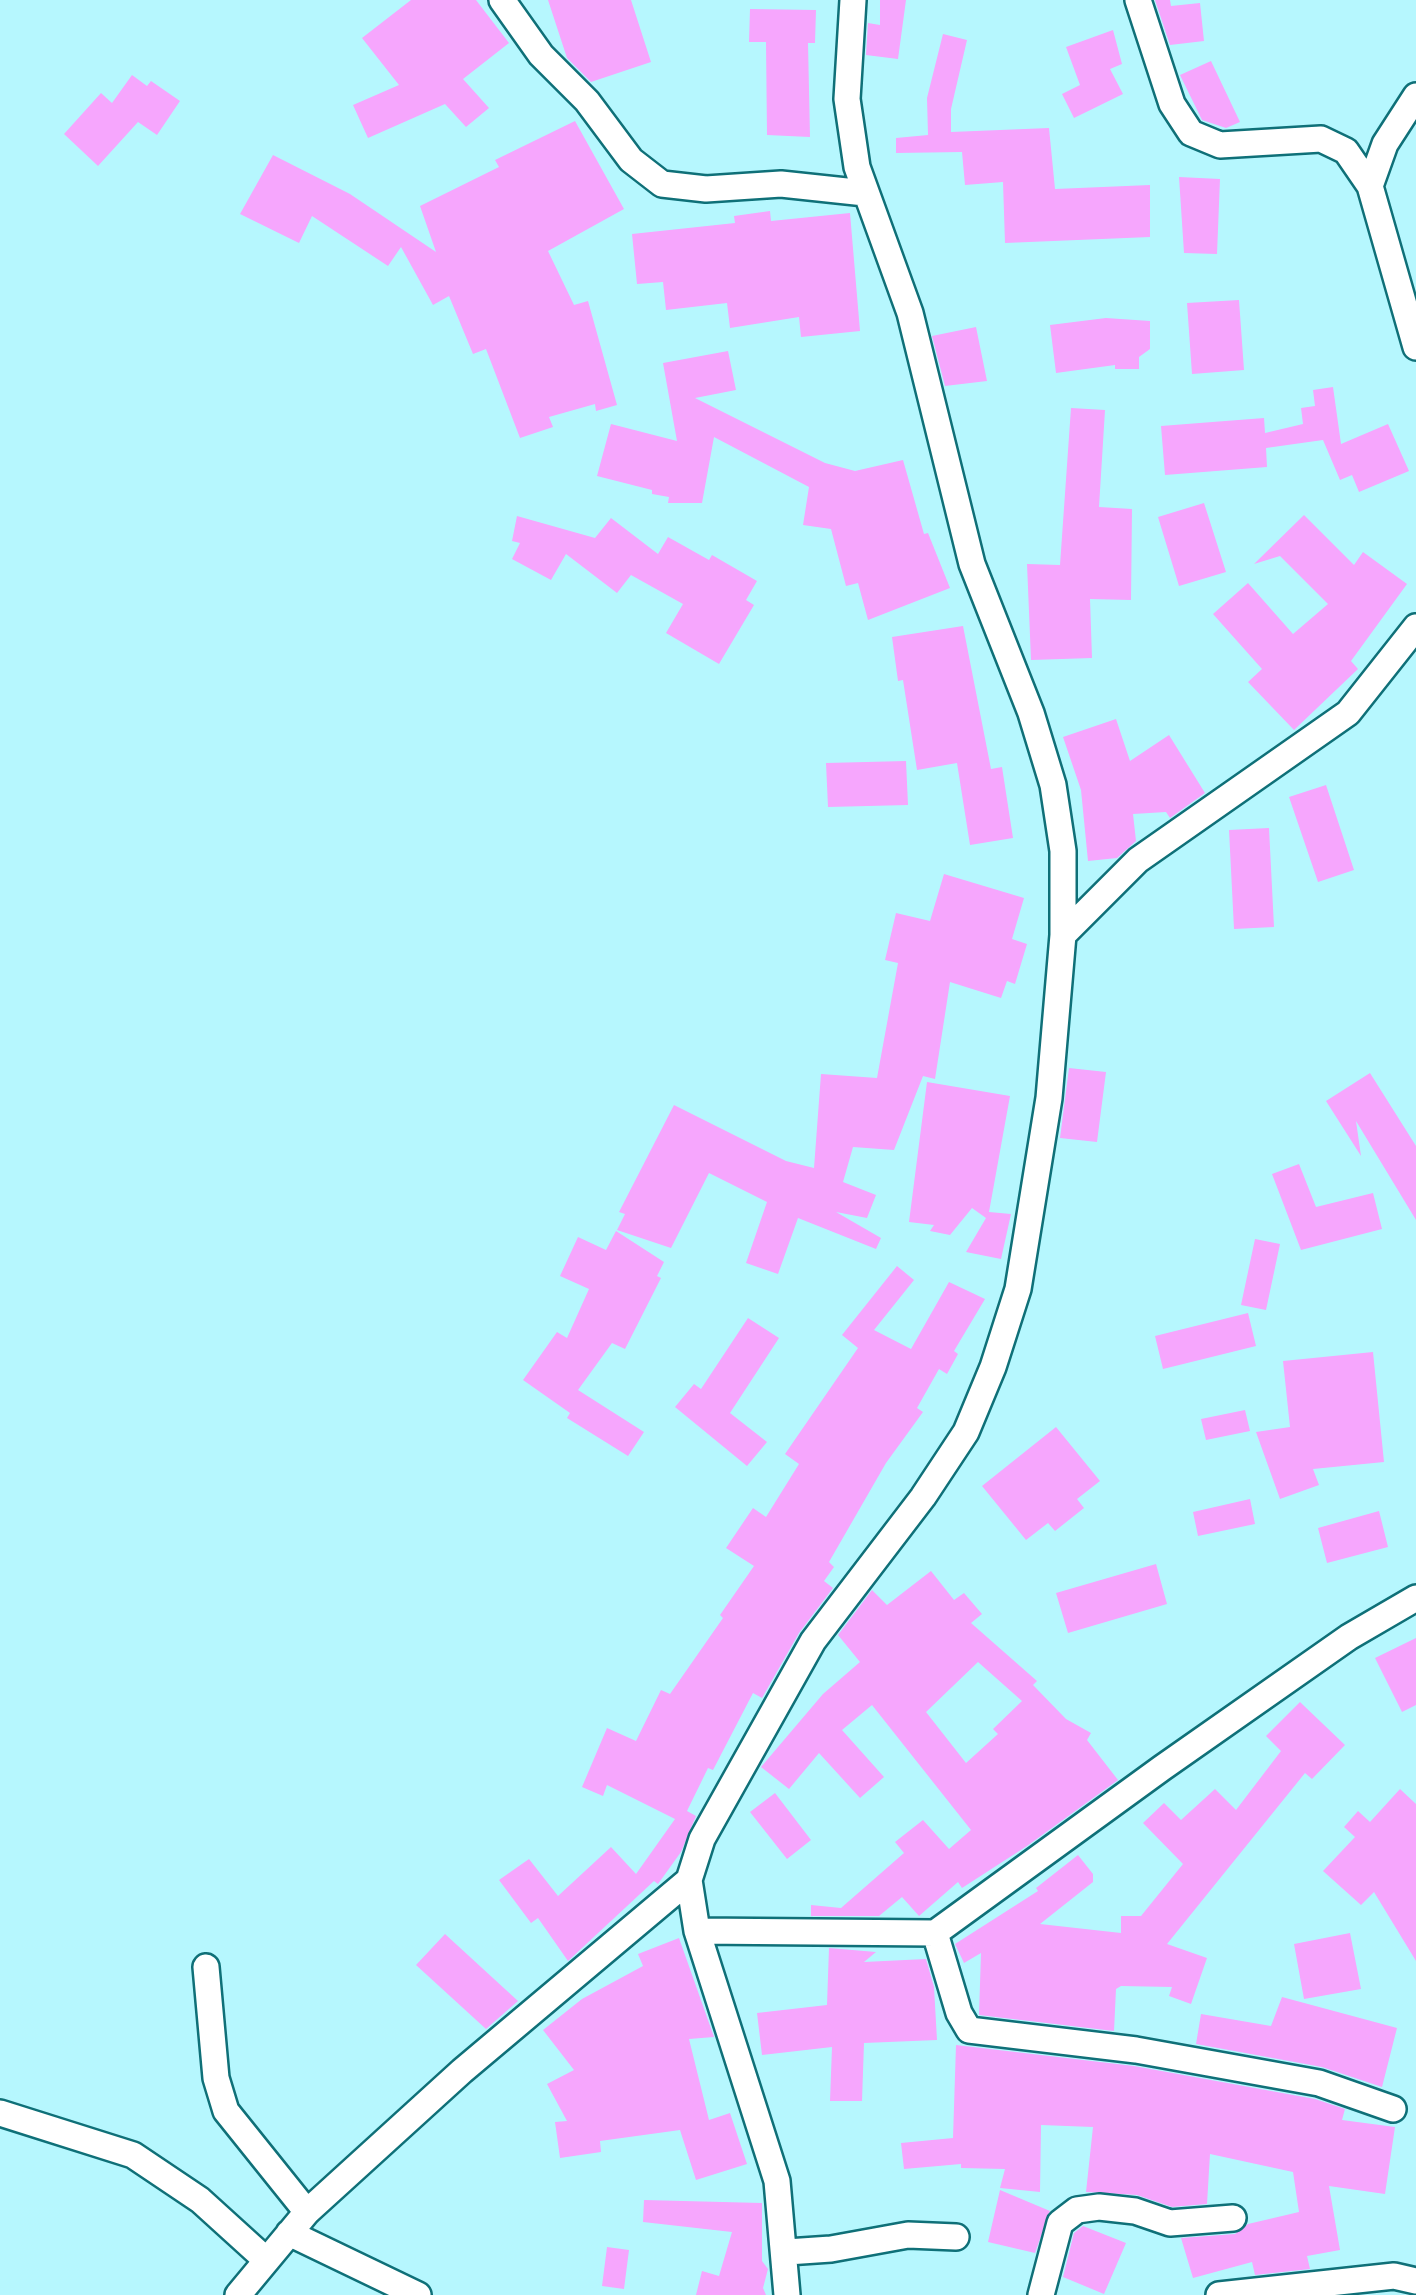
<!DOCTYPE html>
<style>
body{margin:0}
canvas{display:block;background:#b6f7fe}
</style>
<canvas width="1416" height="2295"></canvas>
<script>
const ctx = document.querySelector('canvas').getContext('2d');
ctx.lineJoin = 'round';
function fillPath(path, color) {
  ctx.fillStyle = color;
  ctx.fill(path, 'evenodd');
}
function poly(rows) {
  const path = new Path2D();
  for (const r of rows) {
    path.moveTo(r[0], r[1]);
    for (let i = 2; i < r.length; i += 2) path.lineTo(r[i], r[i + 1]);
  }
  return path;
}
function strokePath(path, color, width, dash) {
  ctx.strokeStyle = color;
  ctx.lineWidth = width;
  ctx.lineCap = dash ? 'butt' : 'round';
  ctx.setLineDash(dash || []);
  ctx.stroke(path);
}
fillPath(poly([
 [411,0,476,0,509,43,463,79,489,108,466,127,445,104,368,138,353,105,399,85,362,38],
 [548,0,631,0,651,62,591,82,567,58],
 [880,0,906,0,898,59,866,55,868,23,880,25],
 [1155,0,1170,0,1171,6,1200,3,1204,41,1170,45],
 [750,9,816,10,815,43,808,43,810,137,767,135,766,42,749,42],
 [1113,30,1122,64,1110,69,1123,94,1074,118,1062,94,1080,85,1066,47],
 [943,34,967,40,951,109,951,132,1049,128,1055,189,1150,185,1150,237,1005,243,1003,182,965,185,962,152,896,153,896,138,928,135,927,98],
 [1211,61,1240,122,1226,128,1202,120,1180,75],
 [132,75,147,86,151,81,180,101,157,135,138,122,98,166,64,134,101,93,112,103],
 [575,121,624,209,548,251,574,305,588,301,617,405,596,411,595,404,549,417,553,427,520,438,486,349,473,354,449,296,433,305,401,247,388,266,312,216,299,243,240,214,273,155,350,194,436,252,420,206,499,167,495,160],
 [1179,177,1220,179,1217,254,1184,253],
 [770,211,771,221,850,213,860,331,801,337,799,317,730,328,727,303,666,310,663,282,637,284,632,234,735,223,734,216],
 [1239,300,1244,370,1192,374,1187,303],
 [1106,318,1150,321,1150,349,1139,357,1139,369,1115,369,1115,365,1056,373,1050,325],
 [976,327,987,381,945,386,932,336],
 [728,351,736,390,695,398,825,463,855,471,903,460,924,534,928,533,950,588,868,620,858,583,846,586,831,529,803,525,809,487,714,437,702,503,668,503,669,497,652,494,652,490,597,476,611,424,677,441,663,363],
 [1333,387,1341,444,1388,424,1409,471,1359,492,1352,475,1340,480,1323,440,1266,448,1267,467,1165,475,1161,426,1264,418,1265,433,1303,424,1301,408,1315,406,1313,390],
 [1071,408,1105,410,1099,507,1132,509,1131,600,1090,599,1092,658,1031,660,1027,564,1060,565],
 [1204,503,1226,572,1179,586,1158,517],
 [1304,515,1354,565,1363,552,1407,584,1351,661,1358,669,1294,730,1248,682,1262,669,1213,614,1248,583,1293,634,1328,604,1280,556,1254,564],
 [517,516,595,538,611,518,658,554,668,537,709,560,712,555,757,581,746,600,754,605,719,664,666,633,683,604,631,575,617,593,566,554,551,580,512,559,520,543,512,541],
 [963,626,991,769,1002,767,1013,838,970,845,957,763,917,770,903,680,898,681,892,637],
 [1116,719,1130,761,1169,735,1205,793,1170,818,1166,812,1133,814,1136,841,1117,858,1088,861,1081,790,1063,737],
 [906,761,908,805,828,807,826,763],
 [1326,785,1354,870,1318,882,1289,797],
 [1269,828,1274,927,1234,929,1229,830],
 [944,874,1024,898,1012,939,1027,944,1015,984,1007,981,1001,998,950,982,935,1079,923,1076,894,1150,853,1147,843,1182,876,1195,867,1218,836,1212,881,1238,876,1249,798,1218,778,1274,746,1263,767,1202,709,1173,671,1248,617,1230,625,1214,619,1212,674,1105,786,1161,814,1168,821,1074,877,1078,898,963,885,960,896,913,930,921],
 [1069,1068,1106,1072,1097,1142,1060,1138],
 [1370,1073,1416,1146,1416,1220,1356,1121,1361,1156,1326,1101],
 [927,1082,1010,1096,989,1212,1011,1214,1001,1259,966,1252,986,1218,972,1208,950,1235,930,1231,934,1225,909,1222],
 [1299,1164,1316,1207,1373,1193,1382,1229,1301,1250,1272,1174],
 [616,1231,664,1262,657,1276,661,1278,625,1349,612,1343,578,1390,644,1432,628,1456,567,1418,570,1413,523,1380,557,1332,567,1338,589,1289,560,1276,578,1237,606,1250],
 [1255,1239,1280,1244,1266,1310,1241,1305],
 [897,1266,914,1280,874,1330,911,1349,949,1282,985,1299,954,1351,958,1354,947,1374,939,1369,917,1408,923,1412,886,1463,829,1562,834,1567,824,1581,833,1588,799,1633,762,1698,753,1693,713,1770,708,1768,687,1811,696,1816,681,1852,658,1884,654,1881,568,1961,538,1918,531,1923,499,1880,529,1859,558,1896,611,1847,636,1874,675,1819,607,1785,603,1796,582,1787,607,1728,636,1741,661,1690,670,1694,723,1618,720,1615,754,1566,726,1548,753,1508,766,1517,799,1464,785,1454,858,1348,842,1335],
 [1248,1313,1256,1346,1163,1369,1155,1336],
 [748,1318,779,1338,730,1413,767,1442,747,1466,675,1407,694,1384,701,1389],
 [1373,1352,1384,1462,1313,1469,1319,1485,1280,1499,1256,1432,1290,1427,1283,1361],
 [1245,1410,1250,1431,1206,1440,1201,1419],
 [1056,1427,1100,1481,1077,1499,1084,1508,1055,1531,1048,1523,1026,1540,982,1486],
 [1250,1499,1255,1524,1198,1536,1193,1512],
 [1379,1511,1388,1547,1327,1563,1318,1528],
 [1156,1564,1167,1604,1068,1633,1056,1593],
 [931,1571,954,1600,964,1593,982,1614,971,1623,1037,1681,1033,1685,1066,1719,1091,1733,1087,1740,1118,1780,1027,1846,962,1888,958,1882,919,1916,902,1897,879,1916,811,1916,811,1905,841,1908,904,1853,895,1842,923,1820,949,1849,971,1830,872,1705,842,1730,884,1777,860,1798,819,1753,789,1789,761,1767,823,1694,860,1662,838,1635,872,1590,887,1605],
 [978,1662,1022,1701,993,1729,998,1734,966,1763,926,1712],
 [1416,1638,1416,1705,1402,1712,1375,1658],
 [1300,1702,1345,1745,1312,1779,1305,1773,1167,1944,1207,1958,1191,2004,1169,1996,1172,1987,1121,1986,1116,1989,1114,2031,979,2015,981,1953,964,1963,955,1944,1038,1891,1036,1888,1078,1855,1093,1874,1093,1882,1040,1924,1121,1933,1121,1916,1141,1916,1183,1864,1143,1823,1164,1803,1181,1820,1215,1789,1236,1810,1281,1751,1266,1736],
 [1400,1789,1416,1804,1416,1961,1374,1892,1361,1905,1323,1871,1355,1837,1344,1827,1358,1811,1370,1822],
 [775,1793,811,1840,787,1859,750,1812],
 [1350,1933,1361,1989,1304,1999,1294,1944],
 [445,1934,518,2001,486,2029,416,1965],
 [679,1938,714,2037,689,2039,709,2120,730,2113,747,2164,696,2180,680,2130,600,2141,601,2152,560,2158,555,2122,567,2121,547,2084,574,2070,543,2030,582,1999,643,1966,638,1954],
 [829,1948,876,1952,864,1962,926,1959,934,1987,937,2040,864,2043,862,2101,830,2101,832,2047,762,2055,757,2013,827,2005],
 [1282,1997,1397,2028,1382,2087,1322,2067,1196,2044,1201,2014,1271,2026],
 [956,2045,1134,2066,1315,2099,1345,2109,1342,2120,1395,2127,1385,2194,1329,2186,1340,2250,1307,2256,1310,2269,1255,2275,1252,2262,1193,2278,1181,2238,1235,2234,1248,2224,1299,2212,1293,2172,1210,2154,1207,2204,1172,2207,1137,2195,1086,2192,1093,2127,1041,2125,1040,2192,1000,2188,1005,2169,961,2168,961,2164,904,2169,901,2143,953,2138],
 [1000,2190,1050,2211,1035,2253,988,2242],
 [644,2200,762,2203,762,2261,768,2269,763,2288,766,2295,696,2295,702,2271,719,2276,732,2232,643,2222],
 [1083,2226,1126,2243,1104,2294,1063,2277,1074,2233],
 [607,2247,629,2250,624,2289,602,2286]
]), '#f6a6fd');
const minor = poly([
 [502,0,541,55,587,101,631,160,662,184,706,189,781,184,865,193],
 [1138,0,1172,104,1191,133,1220,145,1321,139,1346,151,1370,186],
 [1416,96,1385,144,1370,186,1416,347],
 [1063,935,1138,860,1348,713,1416,627],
 [697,1931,935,1933,1162,1768,1349,1637,1416,1598],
 [935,1933,959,2013,969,2030,1136,2050,1319,2083,1393,2109],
 [206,1967,216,2078,226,2111,307,2212],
 [0,2113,133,2155,200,2200,265,2259],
 [289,2233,418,2295],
 [787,2252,831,2249,908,2235,956,2237],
 [238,2295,307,2212,462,2071,689,1880],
 [787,2295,777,2181,697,1931,689,1880,702,1839,813,1641,923,1497,966,1432,993,1367,1018,1289,1049,1098,1063,935,1063,851,1053,785,1031,713,972,564,910,313,857,167,847,99,853,0],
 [1041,2295,1060,2223,1077,2210,1099,2207,1135,2211,1170,2223,1233,2218],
 [1219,2295,1394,2276,1416,2281]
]);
strokePath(minor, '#0f7078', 30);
strokePath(minor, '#fff', 25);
</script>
